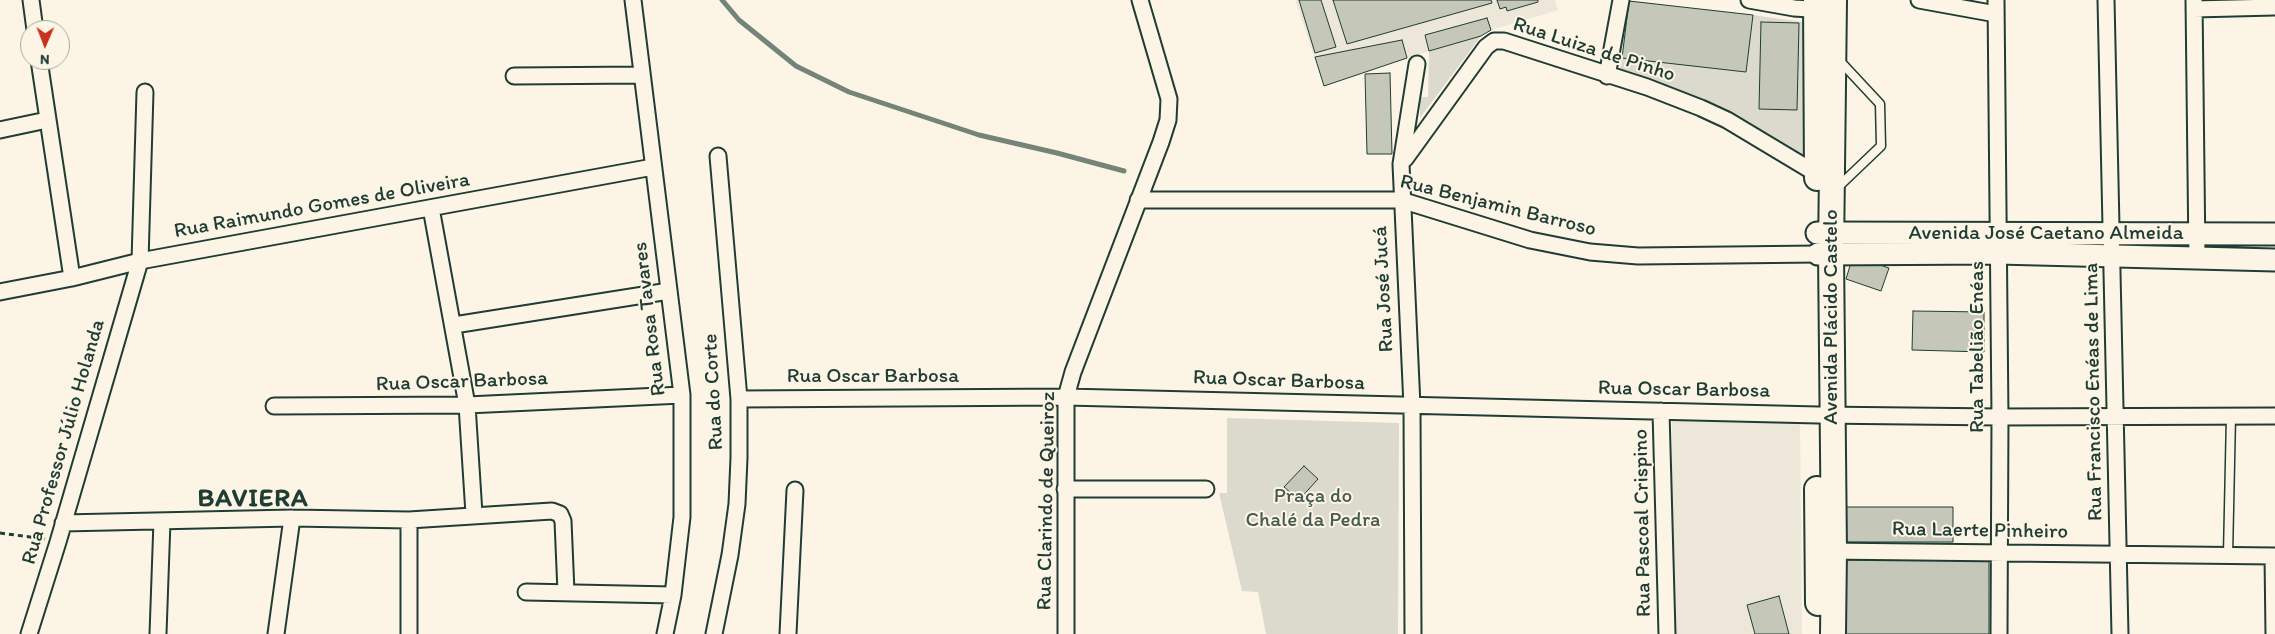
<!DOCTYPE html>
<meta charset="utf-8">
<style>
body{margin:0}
#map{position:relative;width:2275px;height:634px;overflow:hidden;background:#fcf5e5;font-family:Itim,sans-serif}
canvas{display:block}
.north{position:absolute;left:20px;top:20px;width:50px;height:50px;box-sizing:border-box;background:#fcf5e5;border:1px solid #a4ab9e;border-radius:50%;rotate:181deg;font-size:14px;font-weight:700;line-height:20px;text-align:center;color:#1f3d34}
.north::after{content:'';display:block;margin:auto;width:18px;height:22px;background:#c8321e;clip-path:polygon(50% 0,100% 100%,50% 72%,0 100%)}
</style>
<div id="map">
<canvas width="2275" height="634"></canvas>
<div class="north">N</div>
</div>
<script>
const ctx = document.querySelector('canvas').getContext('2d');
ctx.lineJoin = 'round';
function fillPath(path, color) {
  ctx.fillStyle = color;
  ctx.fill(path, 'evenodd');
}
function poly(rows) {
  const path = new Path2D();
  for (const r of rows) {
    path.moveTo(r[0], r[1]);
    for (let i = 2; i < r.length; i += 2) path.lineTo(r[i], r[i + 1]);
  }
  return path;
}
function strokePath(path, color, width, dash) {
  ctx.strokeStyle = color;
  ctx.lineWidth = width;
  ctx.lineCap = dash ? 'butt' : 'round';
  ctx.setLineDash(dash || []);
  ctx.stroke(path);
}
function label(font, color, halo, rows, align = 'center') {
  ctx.font = font + ' Itim,sans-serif';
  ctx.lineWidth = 4;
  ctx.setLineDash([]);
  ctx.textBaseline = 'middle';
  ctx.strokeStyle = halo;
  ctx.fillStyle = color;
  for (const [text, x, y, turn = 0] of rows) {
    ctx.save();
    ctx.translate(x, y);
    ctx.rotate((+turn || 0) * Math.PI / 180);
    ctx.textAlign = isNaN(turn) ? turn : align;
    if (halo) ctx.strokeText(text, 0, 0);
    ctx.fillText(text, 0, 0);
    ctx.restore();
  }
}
fillPath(poly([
 [1295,0,1555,0,1558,10,1491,30,1481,36,1429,51,1324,86],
 [1800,418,1802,634,1672,634,1672,419]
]), '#ece7d8');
fillPath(poly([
 [1753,15,1809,23,1809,154,1792,155,1727,111,1620,70,1622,58,1746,72],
 [1481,36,1420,118,1420,97,1428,97,1429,51],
 [1227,418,1399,423,1398,634,1266,634,1258,592,1242,591,1219,493,1227,493]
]), '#dcdacc');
strokePath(poly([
 [722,0,739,20,796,66,849,92,979,135,1057,153,1124,171]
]), '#758479', 5);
const building = poly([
 [1299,0,1321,0,1336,47,1315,53,1299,0],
 [1333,0,1491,0,1492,3,1347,44,1333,0],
 [1497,0,1538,0,1538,2,1507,11,1506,7,1500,9,1497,0],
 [1629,1,1753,15,1746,72,1622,58,1629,1],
 [1487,18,1491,30,1481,36,1429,51,1425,35,1487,18],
 [1761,22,1799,23,1797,110,1759,109,1761,22],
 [1402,40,1407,58,1324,86,1315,57,1402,40],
 [1390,73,1392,154,1367,154,1365,74,1390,73],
 [1853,256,1889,268,1881,291,1846,279,1853,256],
 [1913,311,1984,312,1984,352,1912,350,1913,311],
 [1304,466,1318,479,1299,500,1284,487,1304,466],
 [1841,507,1953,507,1953,542,1841,542,1841,507],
 [1843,560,1989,560,1989,634,1842,634,1843,560],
 [1779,596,1789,634,1755,634,1747,605,1779,596]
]);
fillPath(building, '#c5c7b9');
strokePath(building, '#1f3d34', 1);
const service = poly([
 [1837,188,1881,146,1880,104,1839,60],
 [2228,555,2231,416]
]);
const minor = poly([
 [31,0,35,30],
 [633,0,682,395,682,517,673,595,665,634],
 [1749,0,1794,8,1825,10],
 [1919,0,1996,14],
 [1996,0,2000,417,1999,634],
 [2106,0,2120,634],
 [2194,0,2197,258],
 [2194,9,2275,7],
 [39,60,72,278],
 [514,76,641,75],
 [1607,76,1621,0],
 [0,130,47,120],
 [1405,159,1486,47,1494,41,1504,41,1647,87,1701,108,1727,120,1817,174],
 [1138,200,1401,200,1530,240,1590,252,1638,256,1818,254],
 [431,208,467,405,474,514],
 [0,292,72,278,140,261,653,167],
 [454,325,669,291],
 [739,399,1066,397,1818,415,2000,417,2275,416],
 [274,406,467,405,682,395],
 [1661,411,1667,634],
 [1065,489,1206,489],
 [409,520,409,634],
 [63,523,292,518,409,520,552,511,560,514,563,521,566,592],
 [1827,551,2275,556],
 [2273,556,2274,634],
 [526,592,673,595],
 [29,634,58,542,140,261,145,92],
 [158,634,162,521],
 [276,634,292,518],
 [714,634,730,555,737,504,739,458,739,399,718,156],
 [788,634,795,490],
 [1066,634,1066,397,1073,372,1161,142,1168,120,1169,99,1140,0],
 [1413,634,1412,406,1401,164,1417,64]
]);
const secondary = poly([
 [1817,233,2275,234],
 [1818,254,1998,253,2275,260]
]);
const primary = poly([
 [1816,0,1817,178],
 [1817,489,1818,603],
 [1833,634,1834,551,1831,253,1834,0]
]);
strokePath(service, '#1f3d34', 11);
strokePath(minor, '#1f3d34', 19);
strokePath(secondary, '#1f3d34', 25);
strokePath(primary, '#1f3d34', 28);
strokePath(poly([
 [0,533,45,539]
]), '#1f3d34', 3, [5, 4]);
strokePath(service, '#fcf5e5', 8);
strokePath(minor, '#fcf5e5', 15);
strokePath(secondary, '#fcf5e5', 21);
strokePath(primary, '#fcf5e5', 24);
label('21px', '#1f3d34', '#fcf5e5', [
 ["Rua Luiza de Pinho",1594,50,18],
 ["Rua Raimundo Gomes de Oliveira",322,206,-10],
 ["Rua Benjamin Barroso",1498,206,14],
 ["Avenida José Caetano Almeida",2046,234],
 ["Rua José Jucá",1384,289,-93],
 ["Avenida Plácido Castelo",1832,317,-90],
 ["Rua Rosa Tavares",650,319,-97],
 ["Rua Tabelião Enéas",1978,347,-90],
 ["Rua Oscar Barbosa",873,377],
 ["Rua Oscar Barbosa",1279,381,2],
 ["Rua Oscar Barbosa",462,382,-2],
 ["Rua Oscar Barbosa",1684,390,1],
 ["Rua do Corte",714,392,-93],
 ["Rua Francisco Enéas de Lima",2094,392,-91],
 ["Rua Professor Júlio Holanda",64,442,-74],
 ["Rua Clarindo de Queiroz",1047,501,-89],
 ["Rua Pascoal Crispino",1643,523,-91],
 ["Rua Laerte Pinheiro",1980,531,1]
]);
label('21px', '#455c52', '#fcf5e5', [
 ["Praça do",1313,497],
 ["Chalé da Pedra",1313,521]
]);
ctx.letterSpacing = '1px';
label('bold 26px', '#1f3d34', '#fcf5e5', [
 ["BAVIERA",253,499]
]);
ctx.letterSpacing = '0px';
</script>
